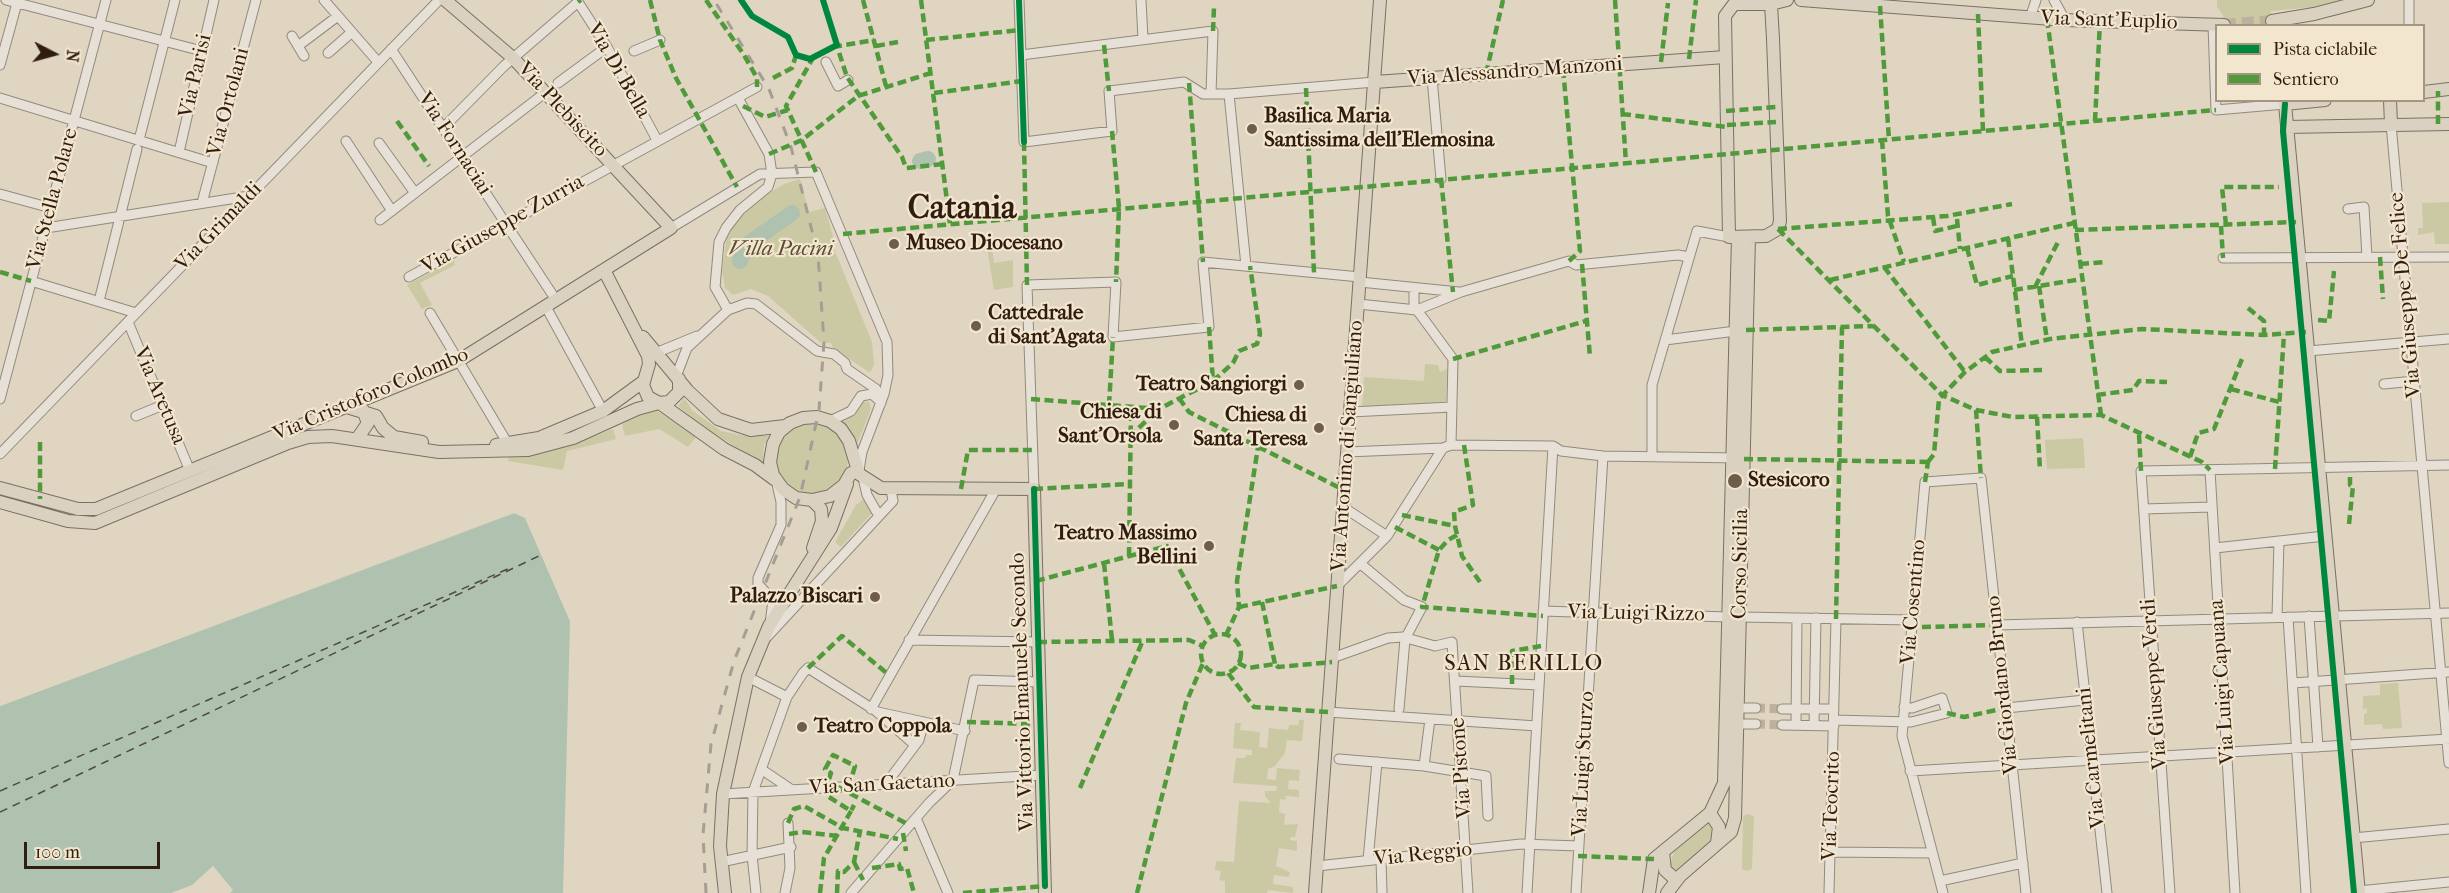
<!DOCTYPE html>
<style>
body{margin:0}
#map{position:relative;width:2449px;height:893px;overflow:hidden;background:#e0d5c1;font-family:"IM FELL French Canon",serif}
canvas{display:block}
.legend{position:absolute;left:2215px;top:24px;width:210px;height:78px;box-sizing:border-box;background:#f3e6ce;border:2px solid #a59682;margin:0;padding:8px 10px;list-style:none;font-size:18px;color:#311d0f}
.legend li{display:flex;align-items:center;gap:12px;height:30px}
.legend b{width:30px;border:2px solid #a59682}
.north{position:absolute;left:24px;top:24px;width:60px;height:60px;-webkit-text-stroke:4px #f3e6ce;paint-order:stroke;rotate:96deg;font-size:16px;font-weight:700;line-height:24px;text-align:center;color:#311d0f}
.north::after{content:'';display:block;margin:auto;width:21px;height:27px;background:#311d0f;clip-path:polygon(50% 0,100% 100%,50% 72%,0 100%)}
.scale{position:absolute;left:24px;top:842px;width:136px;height:27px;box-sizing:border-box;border:3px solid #311d0f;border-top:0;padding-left:8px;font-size:18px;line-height:21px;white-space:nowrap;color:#311d0f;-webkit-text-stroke:4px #f3e6ce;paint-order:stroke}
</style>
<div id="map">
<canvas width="2449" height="893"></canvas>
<ul class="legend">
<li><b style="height:8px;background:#00873e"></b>Pista ciclabile</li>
<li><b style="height:8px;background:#509a3c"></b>Sentiero</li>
</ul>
<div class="north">N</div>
<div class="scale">100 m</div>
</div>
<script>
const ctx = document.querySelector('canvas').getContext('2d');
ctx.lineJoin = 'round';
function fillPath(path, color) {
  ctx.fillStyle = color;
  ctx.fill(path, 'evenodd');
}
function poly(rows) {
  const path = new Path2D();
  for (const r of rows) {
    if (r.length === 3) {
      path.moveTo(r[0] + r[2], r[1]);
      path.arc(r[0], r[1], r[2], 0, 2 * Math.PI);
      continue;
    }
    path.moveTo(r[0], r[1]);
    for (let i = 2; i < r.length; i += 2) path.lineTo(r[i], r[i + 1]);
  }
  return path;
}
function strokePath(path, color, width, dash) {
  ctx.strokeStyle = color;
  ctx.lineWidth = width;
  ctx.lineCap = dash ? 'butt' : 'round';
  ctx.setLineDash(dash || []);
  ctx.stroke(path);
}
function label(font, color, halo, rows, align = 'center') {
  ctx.font = font + ' "IM FELL French Canon",serif';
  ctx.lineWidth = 4.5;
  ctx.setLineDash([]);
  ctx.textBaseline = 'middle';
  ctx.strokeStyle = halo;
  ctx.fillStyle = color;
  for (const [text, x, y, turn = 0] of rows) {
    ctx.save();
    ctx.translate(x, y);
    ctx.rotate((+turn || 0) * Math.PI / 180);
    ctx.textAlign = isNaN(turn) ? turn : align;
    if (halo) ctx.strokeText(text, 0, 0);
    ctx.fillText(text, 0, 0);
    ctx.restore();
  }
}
fillPath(poly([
 [2217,0,2344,0,2313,7,2271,11,2272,26,2224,25,2223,15,2217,7],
 [800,179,809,212,825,208,834,240,832,244,872,342,874,365,870,373,833,348,831,343,820,342,768,296,751,289,733,295,725,288,722,270,726,241,730,230,755,202,784,184],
 [2449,202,2449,244,2435,244,2434,232,2418,235,2418,228,2423,228,2422,203],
 [992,247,994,263,1013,260,1013,287,994,290,987,248],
 [453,260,455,265,420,283,432,305,422,309,407,285],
 [1425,364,1438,365,1440,372,1447,369,1446,403,1362,408,1364,377,1424,381],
 [684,398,693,411,721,431,746,436,769,436,764,445,763,462,705,429,678,406],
 [862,401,869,402,871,409,856,447,849,428,842,422,854,414],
 [657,411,697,436,688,447,659,429,625,436,622,424,644,412],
 [812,459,36],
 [613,429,616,439,567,451,563,470,508,461,509,456,570,445],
 [2083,438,2085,468,2047,469,2045,440],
 [864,499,872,513,841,547,835,542,856,505],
 [2398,683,2402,728,2383,729,2382,724,2364,725,2364,714,2367,713,2367,708,2363,709,2363,696,2380,695,2380,684],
 [1299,720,1304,720,1302,741,1287,740,1285,753,1275,766,1268,769,1267,779,1276,780,1277,768,1300,770,1299,781,1289,780,1288,789,1299,790,1299,797,1286,796,1285,800,1280,799,1279,812,1285,814,1284,825,1298,824,1295,837,1291,837,1290,840,1297,841,1297,851,1279,848,1276,866,1290,872,1289,877,1274,875,1273,884,1293,887,1293,893,1268,890,1267,893,1225,893,1225,881,1219,880,1221,871,1215,870,1216,861,1234,862,1239,801,1271,803,1265,796,1265,791,1276,791,1277,786,1233,783,1236,758,1245,758,1246,755,1252,755,1252,750,1233,748,1235,723,1241,723,1240,730,1260,732,1259,747,1267,748,1269,728,1288,730,1289,725,1298,725],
 [1746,814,1754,816,1752,869,1747,871,1742,869,1743,817],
 [1709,823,1714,823,1712,842,1680,868,1675,871,1671,869,1669,867,1674,852]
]), '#cbc9a4');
fillPath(poly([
 [514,513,525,517,570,621,563,893,230,893,233,890,213,866,192,885,171,893,0,893,0,706]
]), '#afc2b0');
fillPath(poly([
 [513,510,527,516,571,614,570,621,525,518,514,513,0,706,0,703,47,685]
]), '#e0d5c1');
strokePath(poly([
 [920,161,928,159],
 [740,261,745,246,792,213]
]), '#afc2b0', 16);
strokePath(poly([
 [0,791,510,568],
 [0,812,541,555]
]), '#504c3d', 1.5, [8, 6]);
strokePath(poly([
 [1756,708,1782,709],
 [1756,724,1782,725]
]), '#bdb09d', 9, [9, 4.5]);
strokePath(poly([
 [2224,25,2272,21]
]), '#bdb09d', 12, [12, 6]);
const minor = poly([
 [6,0,202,51],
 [324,0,378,62],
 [1019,0,1024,142,1112,131,1109,91,1184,82,1203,94,1229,94,1375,82],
 [1141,0,1143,39],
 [2054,0,2065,20],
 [2409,0,2409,26],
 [2030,18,2036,0],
 [2213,25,2216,110,2285,104],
 [292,36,304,56],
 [298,46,338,16],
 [391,49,556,300],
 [634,51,660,40],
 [328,53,352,32],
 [1021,55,1213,31,1211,94],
 [826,62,838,86,848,80],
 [0,65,17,3],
 [1432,78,1441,179],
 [558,83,607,47],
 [1229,94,1246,266],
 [0,98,213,163],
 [2391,124,2449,763],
 [444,127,504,66,578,2,607,47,657,140],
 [139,140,175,0],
 [346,141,392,211],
 [379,143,415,193],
 [179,152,214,0],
 [0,194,51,208],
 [202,203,256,0],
 [2348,209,2364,207,2367,257],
 [380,220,546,92],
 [46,228,249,196],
 [671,228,760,174,816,172,887,342,888,375,884,394,862,452,859,470],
 [2223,258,2449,257],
 [409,277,757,87],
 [31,281,136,313],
 [1360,282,1459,292],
 [99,301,137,149],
 [1358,304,1417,310,1461,292,1569,261,1576,265,1678,255,1689,257],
 [546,307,603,411],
 [728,310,715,287,719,242,726,228,740,210,768,187,772,174,769,154,738,98],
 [1414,310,1414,288],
 [1417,310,1453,359,1451,445],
 [430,313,508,444],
 [128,322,190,471],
 [1665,340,1736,331],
 [2308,351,2448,339],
 [658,352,697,336],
 [677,374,687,348,728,310,747,303,756,304,817,351,834,354,845,363,847,369,876,389,881,403],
 [2384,384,2414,381],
 [0,399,106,0],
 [1350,412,1452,407],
 [136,416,163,405],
 [830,421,851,411,861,396,872,394,880,401],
 [1347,452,1443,448],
 [0,454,439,0],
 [1652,456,1652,385,1697,231,1729,237],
 [2210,470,2235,893],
 [863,478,867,495,879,516],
 [1034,489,1027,285,1116,282,1113,337,1209,327,1203,262,1360,277],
 [1343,507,1387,536],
 [2144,509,2212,507],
 [2215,548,2325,536],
 [1362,565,1404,600,1422,607,1405,639,1399,709],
 [1337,586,1387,536,1443,448,1451,445,1553,446,1561,451,1603,456,1738,458],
 [1543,611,1728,617],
 [2309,616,2318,747],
 [1740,617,1913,620],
 [2277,617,2279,541],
 [2288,617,2306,893],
 [2077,622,2107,893],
 [770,624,773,600,758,584,758,578,781,525,781,502,777,484],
 [1997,625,2449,613],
 [767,637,893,501,891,489],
 [909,640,1038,642],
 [1332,658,1388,638,1403,637,1435,646,1452,642,1468,893],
 [748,677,787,697],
 [1456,681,1539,685],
 [2293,683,2449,672],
 [1738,708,1756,708],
 [2006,708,2085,700],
 [871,709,996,489],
 [1782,709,1834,709],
 [878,712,965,731],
 [1328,712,1537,726],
 [1834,720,1911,722,1947,713,1942,698,1912,708,1904,707],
 [1737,724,1756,724],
 [1782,725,1834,726],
 [1796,725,1797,618],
 [1814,725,1816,618],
 [1339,759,1424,766,1486,776,1488,816],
 [1424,766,1430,719],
 [761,769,792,790],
 [1910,771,2449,739],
 [953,780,974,680,1039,682],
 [886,784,919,740,924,722],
 [723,794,1042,775],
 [916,818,948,893],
 [2353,838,2449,829],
 [1830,852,1932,853],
 [1381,859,1382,893],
 [1368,860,1377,762],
 [721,862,791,847],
 [1317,866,1521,844,1579,846],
 [1940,881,2023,863],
 [2358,891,2449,882],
 [756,893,752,855,753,792,787,697,803,673,808,668,876,711,915,745],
 [785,893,790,868,788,823],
 [851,893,929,803,953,780],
 [1527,893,1553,446],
 [1576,893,1603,456],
 [1829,893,1836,619],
 [1943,893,1902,736,1925,482,1981,478,2026,893],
 [2170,893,2141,471,2449,465]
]);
const major = poly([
 [1771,0,1771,4,1773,39,1780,221,1778,229,1766,236,1729,237,1725,16,1734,4,1771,4,1787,0],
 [1801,0,2065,20,2224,25],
 [2272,21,2314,14,2368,0],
 [1375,82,1725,57],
 [2424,92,2449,89],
 [2325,100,2285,104,2359,893],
 [2390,100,2391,124],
 [2287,127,2449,124],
 [604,270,648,356,649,364,643,385,648,397,659,403,669,402,679,392,679,379],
 [643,337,688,391,718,419,751,430,785,426],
 [661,404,724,449,755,465,774,479],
 [350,408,376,416,383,428,394,437,422,442],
 [357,439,368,423,363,410],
 [496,445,539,438,603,411,644,381],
 [851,473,844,485,830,496,812,500,796,498,783,489,773,475,770,462,773,444,779,432,790,423,803,418,817,417,830,421,841,429,849,441,859,474,881,488,1034,489,1045,893],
 [0,488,78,509,96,509,458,361,671,228,513,58,445,0],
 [812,500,821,509,822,521,813,548],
 [0,502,68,521,95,523,288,443,308,437,332,436,439,452,528,450,573,438,637,409,659,403],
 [1710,813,1719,827,1717,843],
 [1663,852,1665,870,1676,880],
 [725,893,720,846,723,794,748,677,769,626,831,528,847,484],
 [1315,893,1380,0],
 [1649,893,1654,859,1710,813,1724,783,1738,237],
 [1667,893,1680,876,1731,832,1735,818,1749,237]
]);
strokePath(minor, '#928a7d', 11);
strokePath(major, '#7a7165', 14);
strokePath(minor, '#e6e0d6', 9);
strokePath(major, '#dad1c1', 12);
strokePath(poly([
 [706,893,703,835,711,744,734,661,800,497,819,410,824,342,818,255,791,147,769,89,714,0]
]), '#a49e95', 3, [10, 10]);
strokePath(poly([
 [650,0,660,40,676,78,737,187],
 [706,0,744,55,757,78,757,87],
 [863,0,886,86],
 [921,0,950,224],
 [1615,0,1626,163],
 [578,2,581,0],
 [1880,6,1889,140],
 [1978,14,1983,131],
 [2047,19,2101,415],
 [1213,31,1214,7],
 [835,40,847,77,902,157,906,168,943,164],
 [926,40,1020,30],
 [1104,45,1109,91],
 [876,46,898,42],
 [833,47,874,40],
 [814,56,786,106,816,172],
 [1689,59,1696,0],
 [1661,62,1668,3],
 [1563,69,1580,251,1569,261],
 [1486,74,1503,0],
 [773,78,792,68,796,55],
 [1189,83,1203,262],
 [1306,88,1314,273],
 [934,93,1022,81],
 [743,106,765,117,788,110],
 [1726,111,1776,107],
 [1622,114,1727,127],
 [397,121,429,166],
 [2095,121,2100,21],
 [2438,124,2438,91],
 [1727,125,1776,122],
 [1112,131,1119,208,1116,282],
 [1882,140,1888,216,1904,262],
 [1024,142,1027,285],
 [769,154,802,140,858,96,931,73],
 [1441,179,1453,292],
 [1933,217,1935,231,1957,226],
 [1957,219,1960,249],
 [2226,225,2222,187,2279,187],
 [2221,226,2223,258],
 [1778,229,1942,395,1976,410,2013,417,2101,415,2202,462,2210,470],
 [1778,229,1947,216,2012,204],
 [2075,230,2296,222],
 [843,234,2216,110],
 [2008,238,2022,345],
 [1967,248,1977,285,2013,276],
 [2380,257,2383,299],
 [1582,264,1590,357],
 [2080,264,2105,262],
 [1884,267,1965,372],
 [0,272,31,281],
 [1830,280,2074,223],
 [2039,286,2047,340],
 [2035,287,2058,242],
 [2014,290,2082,279],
 [2248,308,2264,321,2264,335],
 [2318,320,2329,321,2334,271],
 [1209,327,1213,381],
 [1746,330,1873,326],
 [1985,357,2000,371,2042,370],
 [1453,359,1586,321],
 [2231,389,2279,402],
 [2097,395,2133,390,2139,381,2167,382],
 [1179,398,1189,412,1344,490],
 [1031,399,1159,409,1213,381,1233,363,1239,351,1257,344,1260,334,1250,266],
 [1109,405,1113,337],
 [1976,410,1981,478],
 [2037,417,2040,470],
 [2139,435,2141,471],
 [1129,437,1159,409],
 [40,442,40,499],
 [1464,445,1473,505,1454,512,1455,526,1462,556,1480,582],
 [2190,457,2198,433,2214,429,2242,359],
 [1744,459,1928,462],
 [1928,462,1934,454,1939,399,1965,372,1992,352,2050,339,2142,329,2264,335,2306,332],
 [2275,469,2284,334],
 [1925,482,1928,462],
 [961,489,968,450,1033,450],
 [1034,489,1129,484],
 [1402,515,1455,526],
 [2349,524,2353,486,2350,485,2350,477],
 [1395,527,1439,550],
 [1457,535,1448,540,1439,550,1422,607,1543,616],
 [1129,556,1131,407],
 [1104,563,1112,640],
 [1036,581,1167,546,1215,635],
 [1262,602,1275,664],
 [1239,607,1337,586],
 [1836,619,1842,327],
 [1922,627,1997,625],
 [1221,654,20],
 [1226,635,1239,607,1237,581,1258,447],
 [1038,642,1189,640,1203,646],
 [1238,663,1248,668,1275,664,1278,667,1332,662],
 [808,668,842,636,889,675],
 [1228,673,1254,707,1328,712],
 [1512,684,1512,651,1541,646],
 [1947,713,1964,717,2006,708],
 [967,722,1033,724],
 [829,779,831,773,825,769,833,755,855,766,849,787],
 [838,787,909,825],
 [1080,788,1143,640],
 [829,797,851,811,854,805],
 [788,823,794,809,804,806,843,828,898,839],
 [903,833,906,851],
 [789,834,802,832,838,836],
 [1578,856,1654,859],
 [854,862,863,880],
 [872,868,899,864,900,869,907,868,914,893],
 [820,893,824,858,851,811],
 [837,893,838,871,844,872,854,862,860,831],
 [963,893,1045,886],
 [1137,893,1186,703,1203,663]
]), '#509a3c', 4.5, [9, 4.5]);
strokePath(poly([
 [741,0,752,16,788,37,796,55,810,59,837,45,823,0],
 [1019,0,1024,142],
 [2285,104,2283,131,2354,893],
 [1034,489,1045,886]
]), '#00873e', 6);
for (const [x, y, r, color] of [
 [1252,129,6,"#6e5d4d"],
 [894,244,6,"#6e5d4d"],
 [976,326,6,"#6e5d4d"],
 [1299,385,6,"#6e5d4d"],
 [1174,425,6,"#6e5d4d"],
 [1319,428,6,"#6e5d4d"],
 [1735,481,8,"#6e5d4d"],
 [1209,546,6,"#6e5d4d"],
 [875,597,6,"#6e5d4d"],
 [802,727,6,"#6e5d4d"]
]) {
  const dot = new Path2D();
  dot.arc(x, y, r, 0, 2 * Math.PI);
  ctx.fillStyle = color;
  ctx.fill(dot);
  strokePath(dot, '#f3e6ce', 2);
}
label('21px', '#311d0f', '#f3e6ce', [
 ["Via Sant'Euplio",2109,21,2],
 ["Via Di Bella",618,71,60],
 ["Via Alessandro Manzoni",1515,72,-4],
 ["Via Parisi",196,76,-77],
 ["Via Ortolani",229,102,-75],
 ["Via Plebiscito",562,110,47],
 ["Via Fornaciai",454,144,57],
 ["Via Stella Polare",53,199,-75],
 ["Via Giuseppe Zurria",503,225,-29],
 ["Via Grimaldi",219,227,-46],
 ["Via Giuseppe De Felice",2406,295,-95],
 ["Via Cristoforo Colombo",371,395,-23],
 ["Via Aretusa",159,396,67],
 ["Via Antonino di Sangiuliano",1348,446,-86],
 ["Corso Sicilia",1741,564,-89],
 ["Via Cosentino",1914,602,-85],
 ["Via Luigi Rizzo",1636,614,1],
 ["Via Luigi Capuana",2223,682,-94],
 ["Via Giuseppe Verdi",2155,684,-94],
 ["Via Giordano Bruno",2003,685,-96],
 ["Via Vittorio Emanuele Secondo",1023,692,-92],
 ["Via Carmelitani",2092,758,-96],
 ["Via Luigi Sturzo",1584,764,-87],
 ["Via Pistone",1462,768,-94],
 ["Via San Gaetano",882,785,-3],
 ["Via Teocrito",1832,806,-88],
 ["Via Reggio",1423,855,-6]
]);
label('bold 21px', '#311d0f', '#f3e6ce', [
 ["Basilica Maria",1264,117],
 ["Santissima dell'Elemosina",1264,141],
 ["Museo Diocesano",906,244],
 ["Cattedrale",988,314],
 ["di Sant'Agata",988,338],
 ["Teatro Sangiorgi",1287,385,"right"],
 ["Chiesa di",1162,413,"right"],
 ["Sant'Orsola",1162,437,"right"],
 ["Chiesa di",1307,416,"right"],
 ["Santa Teresa",1307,440,"right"],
 ["Stesicoro",1748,481],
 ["Teatro Massimo",1197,534,"right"],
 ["Bellini",1197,558,"right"],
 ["Palazzo Biscari",863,597,"right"],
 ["Teatro Coppola",814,727]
], 'left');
label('italic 21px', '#5a4e34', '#f3e6ce', [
 ["Villa Pacini",781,250]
]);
ctx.letterSpacing = '1.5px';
label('22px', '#311d0f', '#f3e6ce', [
 ["SAN BERILLO",1524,665]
]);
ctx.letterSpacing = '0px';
label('bold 33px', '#311d0f', '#f3e6ce', [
 ["Catania",962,210]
]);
</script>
